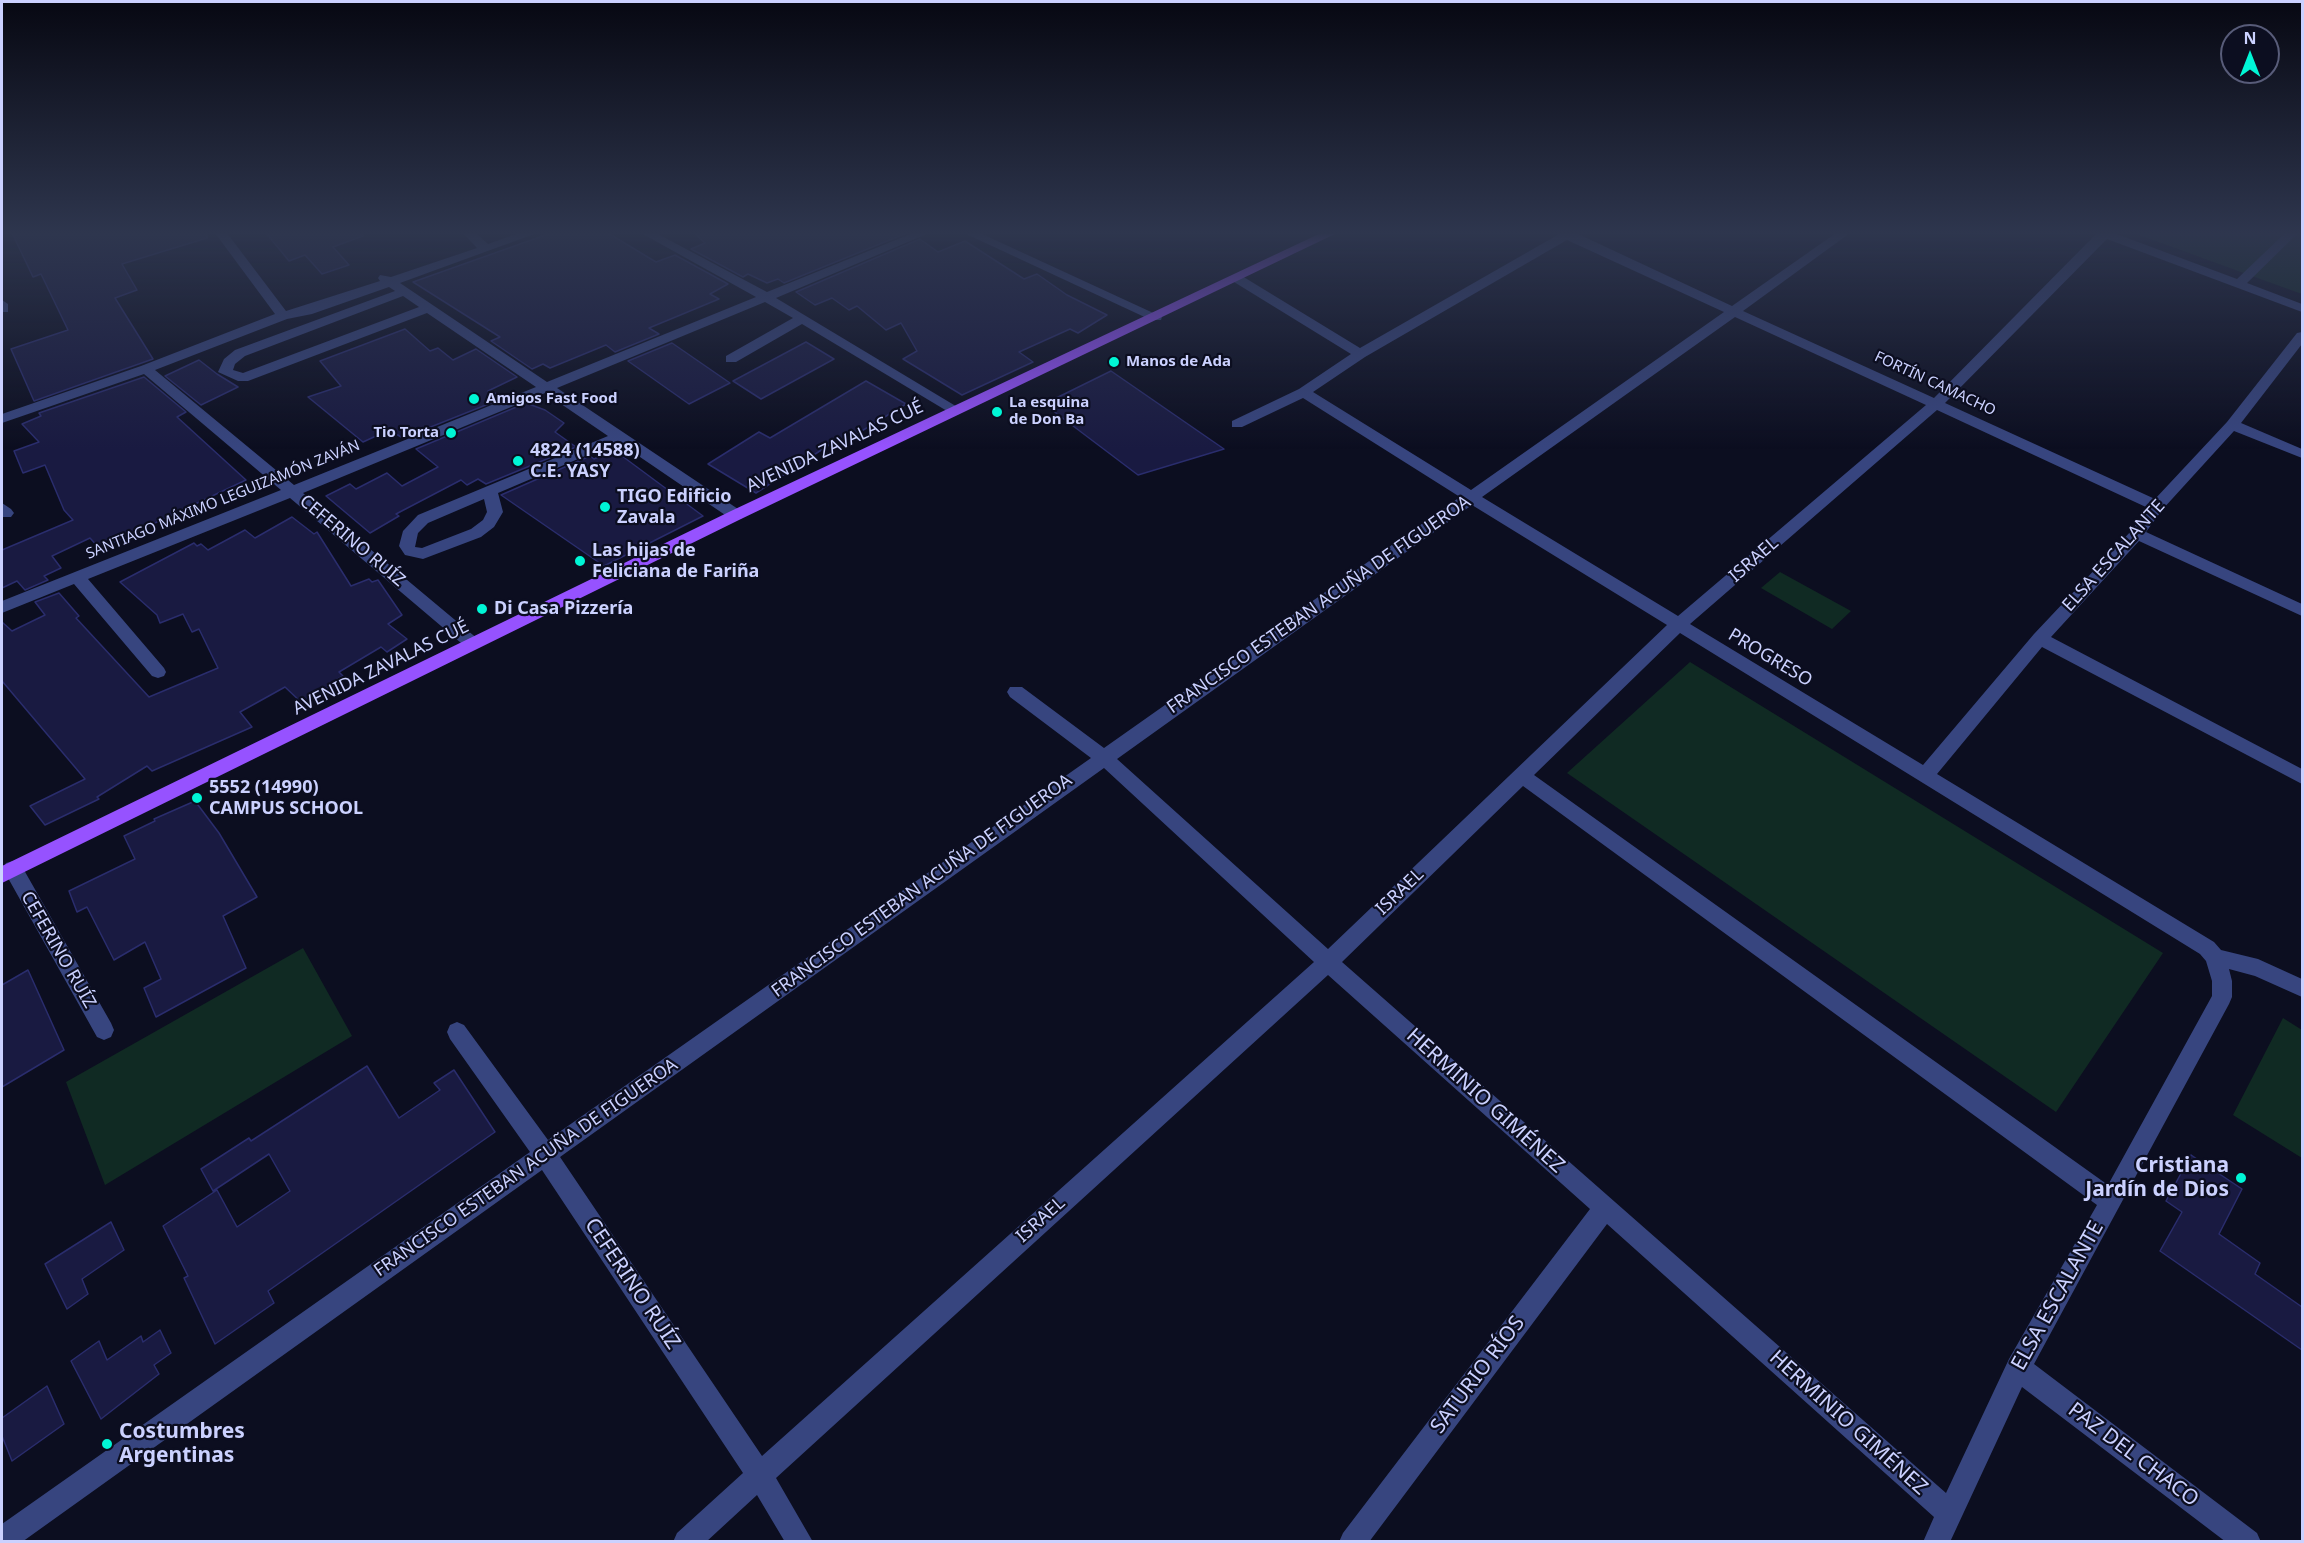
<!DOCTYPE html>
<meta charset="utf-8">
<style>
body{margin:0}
#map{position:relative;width:2304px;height:1543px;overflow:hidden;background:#0c0e20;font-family:"Noto Sans",sans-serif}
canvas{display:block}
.frame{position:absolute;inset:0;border:3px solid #cbd1ff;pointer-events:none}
.north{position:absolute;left:2220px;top:24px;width:60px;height:60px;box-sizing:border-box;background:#0c0e20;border:2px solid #585c79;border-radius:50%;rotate:0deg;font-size:16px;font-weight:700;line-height:24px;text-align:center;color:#cbd1ff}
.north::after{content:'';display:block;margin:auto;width:21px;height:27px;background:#00f6d6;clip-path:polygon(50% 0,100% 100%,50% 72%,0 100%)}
</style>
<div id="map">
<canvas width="2304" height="1543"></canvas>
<div class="frame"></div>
<div class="north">N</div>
</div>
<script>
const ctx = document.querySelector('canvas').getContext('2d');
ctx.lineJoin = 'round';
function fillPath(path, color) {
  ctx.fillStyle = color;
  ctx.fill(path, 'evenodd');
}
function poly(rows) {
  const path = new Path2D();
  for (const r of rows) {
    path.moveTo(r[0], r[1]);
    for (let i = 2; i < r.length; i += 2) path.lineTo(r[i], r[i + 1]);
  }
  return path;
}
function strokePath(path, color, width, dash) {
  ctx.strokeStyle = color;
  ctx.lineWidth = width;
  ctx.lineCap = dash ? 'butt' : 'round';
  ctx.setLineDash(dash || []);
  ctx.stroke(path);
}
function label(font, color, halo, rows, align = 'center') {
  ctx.font = font + ' "Noto Sans",sans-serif';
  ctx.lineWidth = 4.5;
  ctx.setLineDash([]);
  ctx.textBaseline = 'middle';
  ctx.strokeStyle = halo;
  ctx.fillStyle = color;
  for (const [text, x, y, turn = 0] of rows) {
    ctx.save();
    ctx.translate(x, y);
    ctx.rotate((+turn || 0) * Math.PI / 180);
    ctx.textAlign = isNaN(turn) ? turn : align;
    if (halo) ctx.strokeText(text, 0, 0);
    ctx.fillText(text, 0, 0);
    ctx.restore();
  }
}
fillPath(poly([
 [2134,233,2302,233,2302,294,2249,275],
 [1780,572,1851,611,1832,629,1761,588],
 [1690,662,2163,953,2056,1112,1567,773],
 [303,948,352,1036,105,1185,66,1082],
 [2283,1018,2302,1030,2302,1158,2233,1115]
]), '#102a23');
const building = poly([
 [12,233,207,233,207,238,122,264,137,290,115,298,153,359,34,401,11,349,68,330,41,274,33,277,12,233],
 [266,233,362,233,363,236,333,247,349,265,322,274,305,255,289,261,266,233],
 [551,233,608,233,656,262,675,255,728,284,710,294,719,299,649,328,659,334,615,352,606,345,550,368,543,364,532,369,491,341,500,337,413,282,551,233],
 [694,233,907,233,784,283,778,279,767,283,748,274,743,277,691,249,705,243,694,233],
 [920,239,938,252,965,241,1024,279,1037,274,1067,295,1107,315,1078,333,1070,329,1019,352,1033,362,962,395,903,359,917,351,901,323,886,330,857,306,849,310,832,298,815,305,796,292,920,239],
 [405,329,430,351,438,348,453,360,476,349,517,377,488,391,506,397,403,438,389,430,363,442,308,397,341,386,320,361,405,329],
 [806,342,834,359,761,399,733,381,806,342],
 [672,343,730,383,689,404,628,361,672,343],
 [199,360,217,374,238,387,201,405,165,376,199,360],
 [1111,371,1224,449,1138,475,1044,404,1111,371],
 [144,377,186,412,177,417,246,480,100,549,90,538,52,556,61,568,44,576,48,580,25,590,17,581,2,588,2,550,73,520,64,510,45,465,23,473,14,451,39,442,22,424,41,416,39,413,144,377],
 [866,381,906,404,837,446,832,443,756,493,708,464,759,432,770,438,866,381],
 [526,403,545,410,564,423,555,432,576,447,486,484,478,479,467,485,461,480,396,514,399,516,370,533,326,496,350,484,356,489,387,473,402,486,438,467,416,449,526,403],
 [614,450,703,516,604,566,501,495,590,456,594,459,614,450],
 [292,517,314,534,317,532,351,586,369,579,372,582,378,580,402,615,388,624,407,639,387,652,381,647,339,672,343,676,327,685,329,687,303,704,285,687,240,712,252,727,152,771,147,766,97,797,99,799,45,825,30,806,85,779,2,681,2,622,12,631,45,615,35,602,59,593,79,616,76,618,149,697,218,668,199,629,192,632,183,614,160,623,157,615,120,582,194,543,197,546,201,544,208,550,245,530,255,538,292,517],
 [195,801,219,833,257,897,223,916,246,968,156,1017,144,988,161,979,145,942,114,960,87,907,77,912,69,891,135,859,124,836,155,821,154,819,195,801],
 [28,970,64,1050,2,1087,2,985,28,970],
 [367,1066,399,1118,440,1090,434,1083,454,1070,495,1132,268,1291,274,1303,215,1344,184,1278,188,1276,163,1226,217,1190,237,1227,290,1191,269,1154,213,1191,201,1169,249,1138,251,1141,367,1066],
 [2191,1155,2242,1189,2219,1234,2260,1263,2255,1274,2302,1307,2302,1350,2160,1251,2182,1212,2166,1201,2191,1155],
 [111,1222,124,1250,82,1279,88,1294,67,1309,45,1264,111,1222],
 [160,1330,171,1353,154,1365,159,1374,101,1419,71,1361,99,1341,107,1360,141,1336,143,1342,160,1330],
 [47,1386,64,1424,12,1461,2,1436,2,1418,47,1386]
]);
fillPath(building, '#191a41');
strokePath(building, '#2a2d6d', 1.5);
fillPath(poly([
 [215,233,227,233,286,311,380,281,378,278,380,275,391,277,477,248,463,233,476,233,488,244,519,233,537,233,400,283,547,382,756,297,641,233,656,233,767,292,913,233,929,233,776,298,964,411,957,415,952,414,802,324,736,362,726,362,726,356,793,318,765,302,557,388,741,511,744,515,741,519,731,519,618,442,498,493,503,512,494,527,481,537,423,559,405,555,399,546,403,531,418,515,608,436,545,393,303,493,479,640,481,644,479,648,467,648,290,498,88,579,164,668,166,672,164,676,158,678,152,676,74,584,2,613,2,601,281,490,144,374,2,423,2,414,141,366,275,314,215,233],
 [389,287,395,291,235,350,224,359,218,372,238,381,248,381,427,313,536,387,294,485,155,370,287,319,312,314,389,287],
 [403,296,419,307,243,373,233,370,235,364,245,356,403,296],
 [484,499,487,512,483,520,471,529,422,548,415,547,418,533,428,523,484,499],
 [964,233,980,233,1162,317,1161,320,1151,320,964,233],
 [1561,233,1576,233,1732,306,1836,233,1850,233,1743,311,1934,398,2097,233,2114,233,2237,279,2285,233,2298,233,2247,283,2302,304,2302,312,2107,239,1945,403,2155,499,2227,422,2297,333,2302,332,2302,344,2241,423,2302,449,2302,458,2234,431,2162,510,2146,532,2302,604,2302,616,2139,541,2051,637,2302,769,2302,784,2042,647,1937,774,2214,942,2221,950,2258,959,2302,979,2302,997,2255,976,2229,969,2232,981,2232,997,2229,1004,2034,1364,2257,1533,2261,1542,2226,1542,2022,1387,1950,1542,1923,1542,1934,1517,1607,1224,1369,1542,1339,1542,1343,1533,1590,1209,1328,975,776,1478,813,1542,785,1542,757,1495,706,1542,673,1542,677,1533,743,1473,542,1170,22,1542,2,1542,2,1524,530,1152,450,1039,447,1032,450,1025,457,1022,464,1025,548,1140,1091,758,1010,697,1007,692,1010,687,1022,687,1104,748,1460,497,1303,398,1242,427,1232,427,1232,421,1299,389,1351,354,1234,282,1234,276,1242,276,1360,348,1561,233],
 [1567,240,1724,312,1471,490,1313,392,1365,357,1567,240],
 [1735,317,1926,405,1678,616,1482,497,1735,317],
 [1937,410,2148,508,2132,530,2034,634,1923,765,1690,624,1937,410],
 [1472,505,1667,625,1328,949,1117,759,1472,505],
 [1680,633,2200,954,2206,961,2212,981,2212,996,2108,1185,1534,775,1680,633],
 [1104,768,1314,962,762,1456,560,1157,1104,768],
 [1523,786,2097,1205,2009,1359,1946,1493,1342,962,1523,786],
 [2,300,8,304,8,312,2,312,2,300],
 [2,503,11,509,14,513,11,517,2,517,2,503],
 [13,861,20,863,111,1023,114,1030,111,1037,104,1040,97,1037,3,869,6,863,13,861]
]), '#37457f');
fillPath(poly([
 [1321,233,1337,233,741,519,2,883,2,866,731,511,1321,233]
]), '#9652ff');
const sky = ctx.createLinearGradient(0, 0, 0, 449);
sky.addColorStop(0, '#070812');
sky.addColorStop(0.52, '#2e364e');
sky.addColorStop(1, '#2e364e00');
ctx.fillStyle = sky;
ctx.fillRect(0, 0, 2304, 449);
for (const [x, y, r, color] of [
 [1114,362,6,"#00f6d6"],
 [474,399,6,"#00f6d6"],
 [997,412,6,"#00f6d6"],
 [451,433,6,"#00f6d6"],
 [518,461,6,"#00f6d6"],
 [605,507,6,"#00f6d6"],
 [580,561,6,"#00f6d6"],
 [482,609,6,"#00f6d6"],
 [197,798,6,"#00f6d6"],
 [2241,1178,6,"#00f6d6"],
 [107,1444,6,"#00f6d6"]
]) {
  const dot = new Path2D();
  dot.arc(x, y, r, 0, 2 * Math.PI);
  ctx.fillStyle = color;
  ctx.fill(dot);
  strokePath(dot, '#0c0e20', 2);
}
label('bold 15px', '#cbd1ff', '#0c0e20', [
 ["Manos de Ada",1126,362],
 ["Amigos Fast Food",486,399],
 ["La esquina",1009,403],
 ["de Don Ba",1009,420],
 ["Tio Torta",439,433,"right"]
], 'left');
label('15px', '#cbd1ff', '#0c0e20', [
 ["FORTÍN CAMACHO",1935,384,25],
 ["SANTIAGO MÁXIMO LEGUIZAMÓN ZAVÁN",223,500,-22]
]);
label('18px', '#cbd1ff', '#0c0e20', [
 ["AVENIDA ZAVALAS CUÉ",835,447,-25],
 ["CEFERINO RUÍZ",352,541,40],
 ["ELSA ESCALANTE",2114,556,-48],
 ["ISRAEL",1754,560,-41],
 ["FRANCISCO ESTEBAN ACUÑA DE FIGUEROA",1319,605,-35],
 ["PROGRESO",1770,658,31],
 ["AVENIDA ZAVALAS CUÉ",381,668,-26],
 ["FRANCISCO ESTEBAN ACUÑA DE FIGUEROA",922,886,-36],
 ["ISRAEL",1400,892,-44],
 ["CEFERINO RUÍZ",58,950,60],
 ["FRANCISCO ESTEBAN ACUÑA DE FIGUEROA",526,1168,-35],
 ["ISRAEL",1041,1220,-42]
]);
label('bold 18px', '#cbd1ff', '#0c0e20', [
 ["4824 (14588)",530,451],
 ["C.E. YASY",530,472],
 ["TIGO Edificio",617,497],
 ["Zavala",617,518],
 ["Las hijas de",592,551],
 ["Feliciana de Fariña",592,572],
 ["Di Casa Pizzería",494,609],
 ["5552 (14990)",209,788],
 ["CAMPUS SCHOOL",209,809]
], 'left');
label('21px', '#cbd1ff', '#0c0e20', [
 ["HERMINIO GIMÉNEZ",1485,1101,42],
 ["CEFERINO RUÍZ",632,1284,56],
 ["ELSA ESCALANTE",2058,1296,-61],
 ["SATURIO RÍOS",1478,1375,-53],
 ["HERMINIO GIMÉNEZ",1848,1423,42],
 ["PAZ DEL CHACO",2133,1455,37]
]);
label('bold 21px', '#cbd1ff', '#0c0e20', [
 ["Cristiana",2229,1166],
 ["Jardín de Dios",2229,1190],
 ["Costumbres",119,1432,"left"],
 ["Argentinas",119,1456,"left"]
], 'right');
</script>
